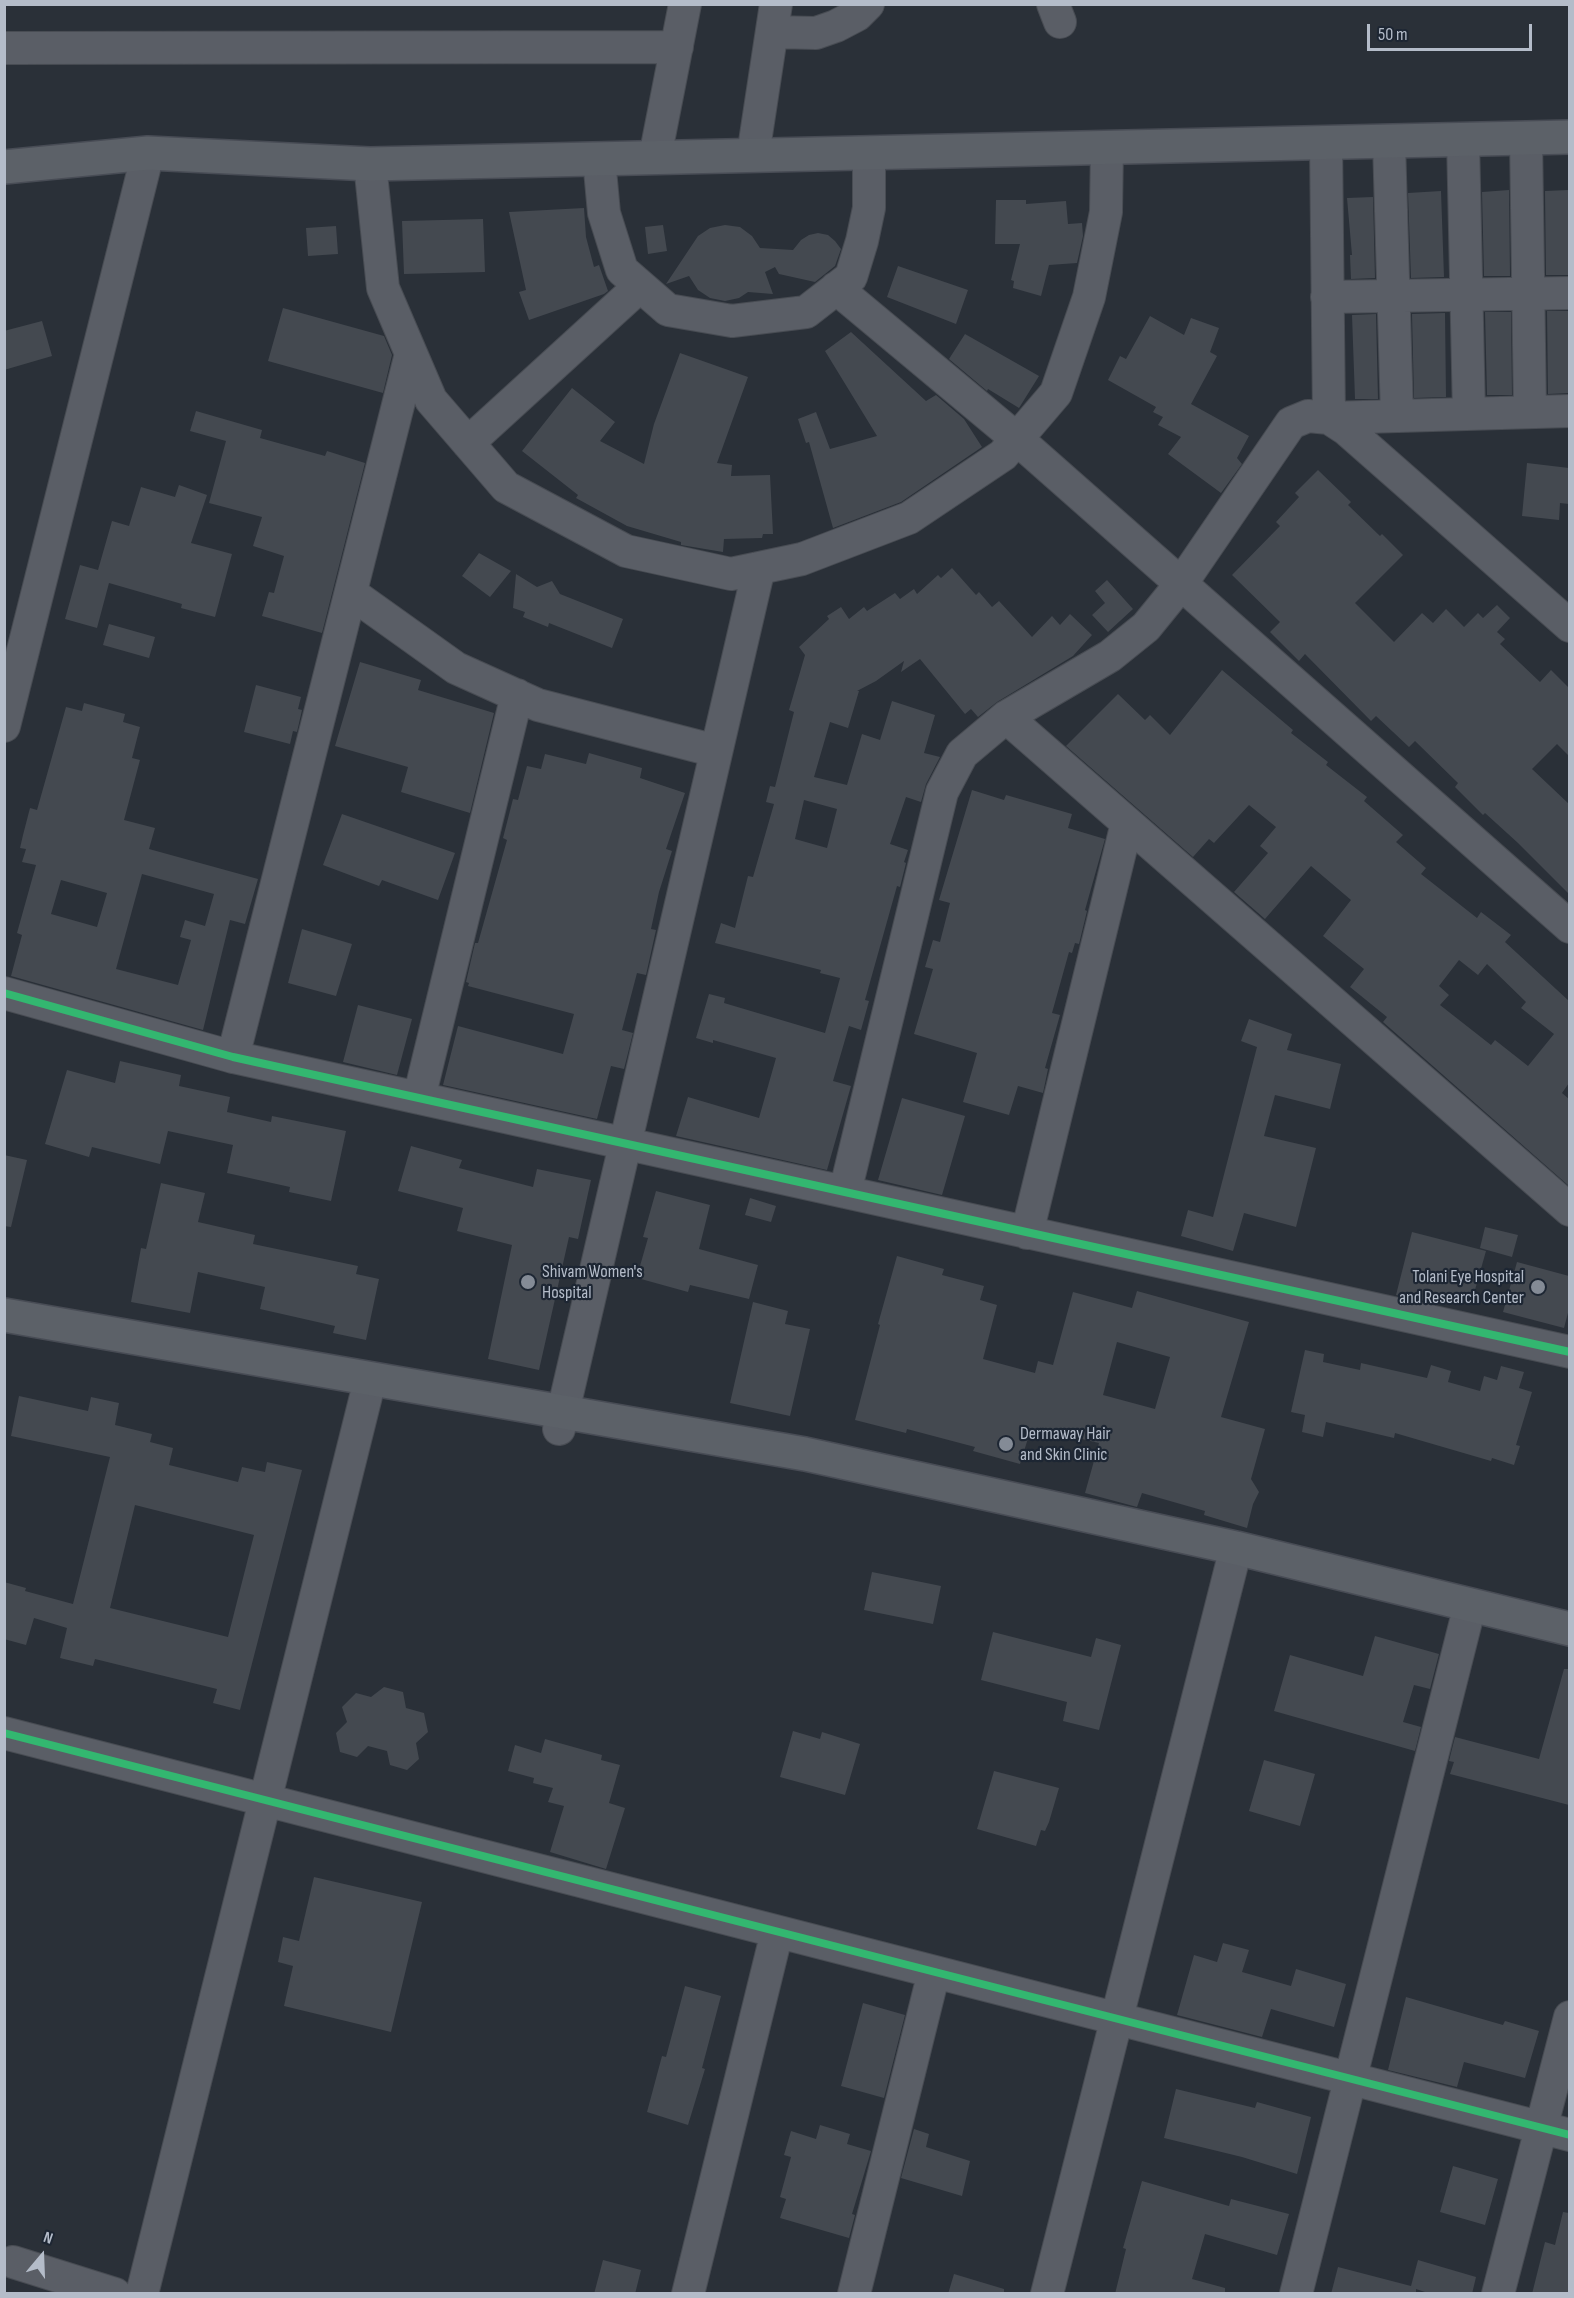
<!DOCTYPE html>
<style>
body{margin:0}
#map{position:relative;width:1574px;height:2298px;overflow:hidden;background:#2a3038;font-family:"Sofia Sans Condensed",sans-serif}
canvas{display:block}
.frame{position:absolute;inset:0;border:6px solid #b4bcc9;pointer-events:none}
.north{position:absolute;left:12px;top:2226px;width:60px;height:60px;-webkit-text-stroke:4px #1d2633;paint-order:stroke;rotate:19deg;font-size:16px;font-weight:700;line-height:24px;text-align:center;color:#b4bcc9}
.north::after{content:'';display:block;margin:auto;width:21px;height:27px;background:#b4bcc9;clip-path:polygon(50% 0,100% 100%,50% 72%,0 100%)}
.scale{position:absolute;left:1367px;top:24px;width:165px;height:27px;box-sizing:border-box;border:3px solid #b4bcc9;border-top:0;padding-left:8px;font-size:18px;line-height:21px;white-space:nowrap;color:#b4bcc9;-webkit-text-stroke:4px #1d2633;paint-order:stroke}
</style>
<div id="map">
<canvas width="1574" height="2298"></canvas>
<div class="frame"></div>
<div class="north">N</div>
<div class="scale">50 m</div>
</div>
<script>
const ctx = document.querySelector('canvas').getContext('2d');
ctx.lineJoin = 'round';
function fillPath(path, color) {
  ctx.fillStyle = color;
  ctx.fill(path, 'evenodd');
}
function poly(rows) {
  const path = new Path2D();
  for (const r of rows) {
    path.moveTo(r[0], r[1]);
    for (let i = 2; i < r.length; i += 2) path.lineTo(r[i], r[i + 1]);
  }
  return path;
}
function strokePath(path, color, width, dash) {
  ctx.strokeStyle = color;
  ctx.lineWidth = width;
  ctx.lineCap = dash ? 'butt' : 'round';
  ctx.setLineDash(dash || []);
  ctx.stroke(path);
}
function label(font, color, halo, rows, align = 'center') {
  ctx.font = font + ' "Sofia Sans Condensed",sans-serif';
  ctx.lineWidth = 4.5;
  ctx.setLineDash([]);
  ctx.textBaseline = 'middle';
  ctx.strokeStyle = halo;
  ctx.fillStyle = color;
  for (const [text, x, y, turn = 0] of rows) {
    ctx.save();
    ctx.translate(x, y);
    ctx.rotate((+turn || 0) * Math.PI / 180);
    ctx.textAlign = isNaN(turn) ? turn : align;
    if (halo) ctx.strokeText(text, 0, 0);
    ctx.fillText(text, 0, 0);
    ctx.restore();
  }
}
fillPath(poly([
 [1509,190,1510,276,1484,276,1482,192],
 [1569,190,1569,275,1546,275,1545,191],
 [1441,191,1444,277,1411,278,1408,193],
 [1373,197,1375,278,1351,279,1350,255,1352,255,1347,198],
 [996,200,1026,200,1026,204,1066,201,1068,224,1082,223,1083,236,1077,263,1049,265,1041,296,1013,288,1014,281,1011,280,1020,244,995,244],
 [584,208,586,237,594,267,599,265,608,291,604,294,529,320,519,292,526,290,509,212],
 [483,219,485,272,404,274,402,221],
 [663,225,667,251,648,254,645,227],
 [725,225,740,227,752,236,760,248,793,250,801,240,809,235,818,233,828,235,835,241,841,249,835,266,815,282,779,274,775,267,765,272,773,294,748,292,739,298,725,301,710,298,698,290,689,276,666,284,698,236,710,228],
 [336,226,338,254,308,256,306,228],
 [898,266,968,290,956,324,887,297],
 [283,308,384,336,392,355,383,393,268,361],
 [1547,311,1569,311,1569,393,1548,394],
 [1485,312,1511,312,1512,395,1487,395],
 [1445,313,1446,397,1414,398,1412,314],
 [1376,314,1378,399,1355,399,1352,315],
 [1150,316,1184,335,1191,318,1219,328,1210,352,1217,356,1191,404,1249,436,1237,458,1242,464,1221,493,1168,454,1181,437,1158,425,1163,417,1153,412,1156,407,1108,380,1120,356,1126,359],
 [42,321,52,356,4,370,4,331],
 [851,332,926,401,936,395,964,419,982,447,901,502,833,528,809,442,806,443,798,419,816,412,830,449,877,436,825,351],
 [965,334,1039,376,1019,408,988,389,987,391,949,359],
 [680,353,748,377,717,463,732,465,731,476,770,475,773,534,763,534,762,538,724,539,723,552,681,545,681,542,627,526,576,498,578,495,522,451,572,388,615,422,600,441,644,464,654,424],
 [196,411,262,430,260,438,325,456,327,451,365,463,322,633,262,616,269,592,274,593,284,556,253,546,262,517,209,503,226,441,190,431],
 [1527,463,1569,468,1569,504,1560,503,1559,520,1522,516],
 [1318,470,1351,502,1348,505,1380,536,1382,534,1403,555,1355,603,1394,642,1422,613,1433,623,1446,609,1464,627,1478,613,1483,618,1497,605,1510,618,1497,632,1505,639,1500,644,1540,682,1551,670,1569,688,1569,756,1557,744,1532,769,1569,804,1569,894,1518,843,1485,813,1483,815,1455,787,1458,783,1415,741,1409,747,1376,716,1371,721,1305,654,1299,661,1270,632,1280,622,1232,575,1280,526,1276,522,1299,497,1295,493],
 [179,485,207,495,191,543,232,554,215,617,181,608,182,604,109,583,97,628,65,619,80,565,98,570,112,521,129,526,141,487,175,497],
 [479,553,511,571,490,597,462,576],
 [952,568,976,595,979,592,992,607,999,601,1032,637,1052,616,1060,625,1070,614,1092,635,1073,656,997,702,978,717,971,709,965,714,920,659,901,672,904,661,876,681,857,691,859,691,848,728,830,722,814,777,847,785,862,734,880,740,892,701,935,715,924,753,940,757,926,784,921,802,906,797,890,844,908,850,904,862,906,863,900,887,897,886,865,1000,869,1001,861,1030,849,1026,833,1081,851,1086,827,1170,676,1136,688,1097,759,1118,776,1058,713,1040,713,1043,696,1038,709,994,725,998,724,1003,825,1033,840,978,820,973,821,970,715,943,721,923,735,928,748,876,753,877,774,804,766,802,770,786,775,787,794,712,789,710,805,655,799,647,829,619,827,616,841,607,849,619,864,607,867,611,895,593,900,599,914,589,917,594,938,575,941,578],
 [804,800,837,809,827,848,795,839],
 [516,574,537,587,552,581,560,594,623,619,612,648,549,623,548,627,523,617,525,612,513,608],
 [1107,580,1133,609,1108,632,1092,615,1105,603,1095,591],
 [109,624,155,637,149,658,103,645],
 [360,662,421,680,418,690,494,713,470,813,401,792,408,767,335,746],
 [1222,670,1293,730,1291,733,1328,762,1326,765,1367,797,1364,801,1403,835,1396,842,1426,868,1421,874,1477,918,1481,912,1511,935,1505,942,1569,1001,1569,1083,1562,1093,1569,1099,1569,1186,1383,1022,1387,1017,1350,987,1364,969,1323,936,1351,900,1311,866,1265,919,1234,892,1268,853,1260,846,1276,827,1249,805,1214,843,1209,839,1193,857,1066,746,1118,694,1145,720,1150,715,1170,735],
 [1459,960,1478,975,1487,964,1526,1002,1521,1008,1554,1034,1528,1066,1495,1040,1491,1045,1440,1005,1449,995,1439,986],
 [256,685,301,697,298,709,302,710,297,732,293,731,290,744,244,732],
 [84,703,125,714,123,722,140,727,132,758,140,760,124,820,155,828,149,849,258,879,245,924,230,920,203,1030,11,976,22,935,17,933,36,865,22,862,26,849,20,848,23,835,30,808,37,810,66,707,82,711],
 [142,874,214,894,205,926,185,920,180,937,191,940,178,985,116,969],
 [61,880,107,893,97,927,51,914],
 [589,753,642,768,640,778,685,793,666,849,672,851,659,892,651,929,656,930,646,975,637,973,622,1030,633,1033,624,1069,611,1066,597,1119,443,1085,458,1026,563,1054,574,1014,468,986,469,983,466,982,475,943,478,943,507,840,503,838,513,799,518,800,527,766,541,769,545,754,586,764],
 [972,790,1004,800,1006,795,1072,814,1068,828,1105,839,1085,910,1087,911,1079,944,1075,943,1072,953,1069,952,1052,1013,1060,1015,1045,1068,1048,1069,1043,1093,1018,1086,1009,1115,963,1102,977,1053,914,1034,933,969,925,967,933,940,940,942,950,903,939,900],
 [342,814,455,853,438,900,382,880,379,886,323,865],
 [302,929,352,944,336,996,288,983],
 [358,1005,412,1019,397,1075,343,1062],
 [1249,1019,1292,1034,1287,1050,1341,1064,1330,1109,1275,1095,1264,1136,1316,1148,1296,1227,1244,1213,1233,1251,1181,1236,1188,1210,1213,1217,1257,1047,1241,1041],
 [120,1061,181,1075,179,1086,230,1097,227,1112,271,1122,272,1116,346,1131,331,1201,289,1192,290,1187,227,1173,233,1145,168,1131,160,1164,92,1147,89,1157,45,1144,67,1070,115,1083],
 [902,1098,965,1116,942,1195,878,1180],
 [411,1146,462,1160,459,1168,533,1187,537,1169,591,1180,578,1239,569,1237,539,1370,488,1359,512,1245,457,1231,463,1208,398,1191],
 [4,1155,27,1160,11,1227,4,1226],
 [161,1183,205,1193,198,1222,255,1235,253,1244,358,1266,356,1274,379,1279,366,1340,333,1333,335,1326,260,1309,265,1287,198,1272,190,1313,131,1302,141,1248,146,1249],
 [656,1191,710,1205,699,1249,758,1265,749,1299,690,1285,688,1292,641,1279,644,1267,640,1266,648,1238,643,1237],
 [750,1198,776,1206,771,1222,745,1215],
 [1485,1227,1518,1235,1512,1257,1480,1248],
 [1412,1232,1486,1251,1471,1304,1436,1295,1434,1303,1396,1295],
 [897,1256,944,1269,942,1275,984,1286,980,1300,997,1305,983,1359,1035,1373,1038,1361,1053,1365,1073,1292,1132,1308,1137,1291,1249,1322,1221,1417,1265,1429,1251,1479,1259,1492,1253,1504,1247,1528,1204,1515,1205,1511,1142,1493,1137,1507,1085,1493,1099,1443,1048,1431,1047,1436,1030,1432,1020,1464,973,1451,975,1447,907,1429,906,1433,855,1420,880,1325,878,1324],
 [1117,1342,1170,1357,1155,1409,1103,1395],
 [1517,1262,1569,1276,1569,1309,1564,1328,1503,1312],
 [753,1302,788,1311,785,1324,810,1329,790,1416,730,1403],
 [1305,1350,1324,1354,1323,1362,1360,1370,1361,1363,1427,1378,1431,1365,1451,1371,1448,1382,1480,1391,1484,1376,1497,1380,1501,1366,1524,1372,1519,1388,1532,1392,1516,1445,1520,1446,1514,1465,1492,1458,1491,1461,1395,1433,1394,1438,1326,1422,1323,1437,1302,1432,1305,1415,1291,1412],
 [19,1396,88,1411,91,1397,119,1403,115,1425,152,1434,150,1442,173,1448,169,1465,238,1482,242,1467,265,1472,267,1462,302,1470,240,1710,213,1703,217,1689,95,1659,93,1666,60,1658,67,1628,34,1618,26,1645,4,1639,4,1582,26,1588,25,1591,73,1604,110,1457,11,1436],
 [135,1505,254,1535,228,1637,110,1608],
 [872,1572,941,1586,933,1624,864,1610],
 [993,1632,1091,1657,1096,1638,1121,1645,1099,1730,1063,1721,1067,1702,981,1680],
 [1375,1636,1439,1654,1430,1689,1414,1685,1403,1722,1421,1727,1415,1751,1274,1711,1290,1655,1363,1676],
 [1564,1669,1569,1669,1569,1805,1450,1774,1454,1762,1449,1761,1455,1737,1539,1759],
 [384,1687,403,1692,406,1708,424,1713,428,1732,416,1743,419,1759,407,1770,390,1765,387,1751,368,1746,357,1757,340,1752,336,1733,347,1722,342,1707,356,1693,371,1697],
 [793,1731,820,1739,822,1732,860,1744,845,1795,780,1777],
 [545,1739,602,1755,601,1760,620,1765,609,1803,625,1808,606,1869,550,1852,564,1806,548,1802,553,1788,533,1783,534,1778,508,1771,515,1745,541,1753],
 [1264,1760,1315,1774,1300,1826,1249,1811],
 [994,1771,1059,1788,1049,1822,1045,1831,1041,1830,1036,1846,977,1829],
 [314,1877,422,1902,391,2032,284,2006,293,1966,278,1962,283,1937,299,1941],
 [1223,1943,1249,1950,1242,1972,1291,1986,1296,1969,1346,1984,1334,2027,1271,2009,1262,2037,1177,2015,1194,1955,1217,1962],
 [685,1986,721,1996,702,2068,705,2069,688,2125,647,2112,662,2056,666,2057],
 [1406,1997,1503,2025,1505,2021,1539,2031,1525,2078,1464,2062,1457,2087,1388,2070],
 [863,2003,905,2015,884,2098,841,2086],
 [1176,2089,1255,2108,1257,2102,1311,2117,1297,2174,1242,2157,1164,2138],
 [820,2125,850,2134,847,2144,871,2151,852,2214,855,2215,849,2238,780,2218,786,2199,780,2197,791,2157,784,2155,791,2131,816,2139],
 [914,2129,929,2134,926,2147,970,2161,962,2196,901,2178],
 [1453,2166,1498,2179,1485,2225,1440,2212],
 [1142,2181,1229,2206,1231,2199,1289,2214,1277,2255,1205,2234,1192,2279,1225,2288,1225,2294,1115,2294,1126,2249,1123,2248],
 [1563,2212,1569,2213,1569,2294,1532,2294,1545,2242,1555,2245],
 [603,2260,641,2270,635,2294,594,2294],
 [1418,2260,1476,2277,1472,2294,1431,2294,1416,2289,1416,2294,1331,2294,1338,2267,1411,2286],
 [954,2274,1004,2289,1004,2294,948,2294]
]), '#444950');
const minor = poly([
 [1053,4,1060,22],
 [772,32,816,33,836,26,857,15,868,4],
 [4,48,677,47],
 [1526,138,1530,412],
 [1463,139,1469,414],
 [1326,142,1329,418],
 [1389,142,1397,416],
 [753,155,776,4],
 [655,157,685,4],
 [599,159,604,213,622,270,668,310,732,321,806,312,851,277,862,241,869,208,869,153],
 [370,164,383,288,431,400,506,487,626,551,731,574,802,559,909,518,1003,455,1056,393,1089,297,1106,212,1107,147],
 [836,288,1017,439,1570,927],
 [1327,297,1570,293],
 [1329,418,1346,429,1570,626],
 [468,443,640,286],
 [351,593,456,668,538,705,716,751],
 [1006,717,1570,1210],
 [4,726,148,153],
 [4,993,233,1057,1570,1352],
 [233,1057,411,354],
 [419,1098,517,695],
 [845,1192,942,792,962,754,1006,717,1110,656,1146,627,1181,584,1291,423,1308,416,1329,418,1570,411],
 [1027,1233,1127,823],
 [559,1429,759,568],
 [4,1733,1570,2135],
 [13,2262,115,2294],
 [142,2294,370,1380],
 [688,2294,777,1932],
 [854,2294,934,1972],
 [1047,2294,1236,1548],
 [1296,2294,1466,1621],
 [1498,2294,1570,2017]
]);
const major = poly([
 [4,167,148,153,370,164,1570,137],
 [4,1315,805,1454,1236,1548,1570,1629]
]);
strokePath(minor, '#484c53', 34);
strokePath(major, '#484c55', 36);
strokePath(minor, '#5a5e66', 32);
strokePath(major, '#5c6168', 33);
strokePath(poly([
 [4,993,233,1057,1570,1352],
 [4,1733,1570,2135]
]), '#33b770', 8);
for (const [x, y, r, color] of [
 [528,1282,8,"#848b96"],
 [1538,1287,8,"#848b96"],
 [1006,1444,8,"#848b96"]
]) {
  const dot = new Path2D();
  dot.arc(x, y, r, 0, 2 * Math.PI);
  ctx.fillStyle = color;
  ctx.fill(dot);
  strokePath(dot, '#1d2633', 2);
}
label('18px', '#b4bcc9', '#1d2633', [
 ["Shivam Women's",542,1272],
 ["Hospital",542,1293],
 ["Tolani Eye Hospital",1524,1277,"right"],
 ["and Research Center",1524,1298,"right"],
 ["Dermaway Hair",1020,1434],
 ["and Skin Clinic",1020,1455]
], 'left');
</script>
